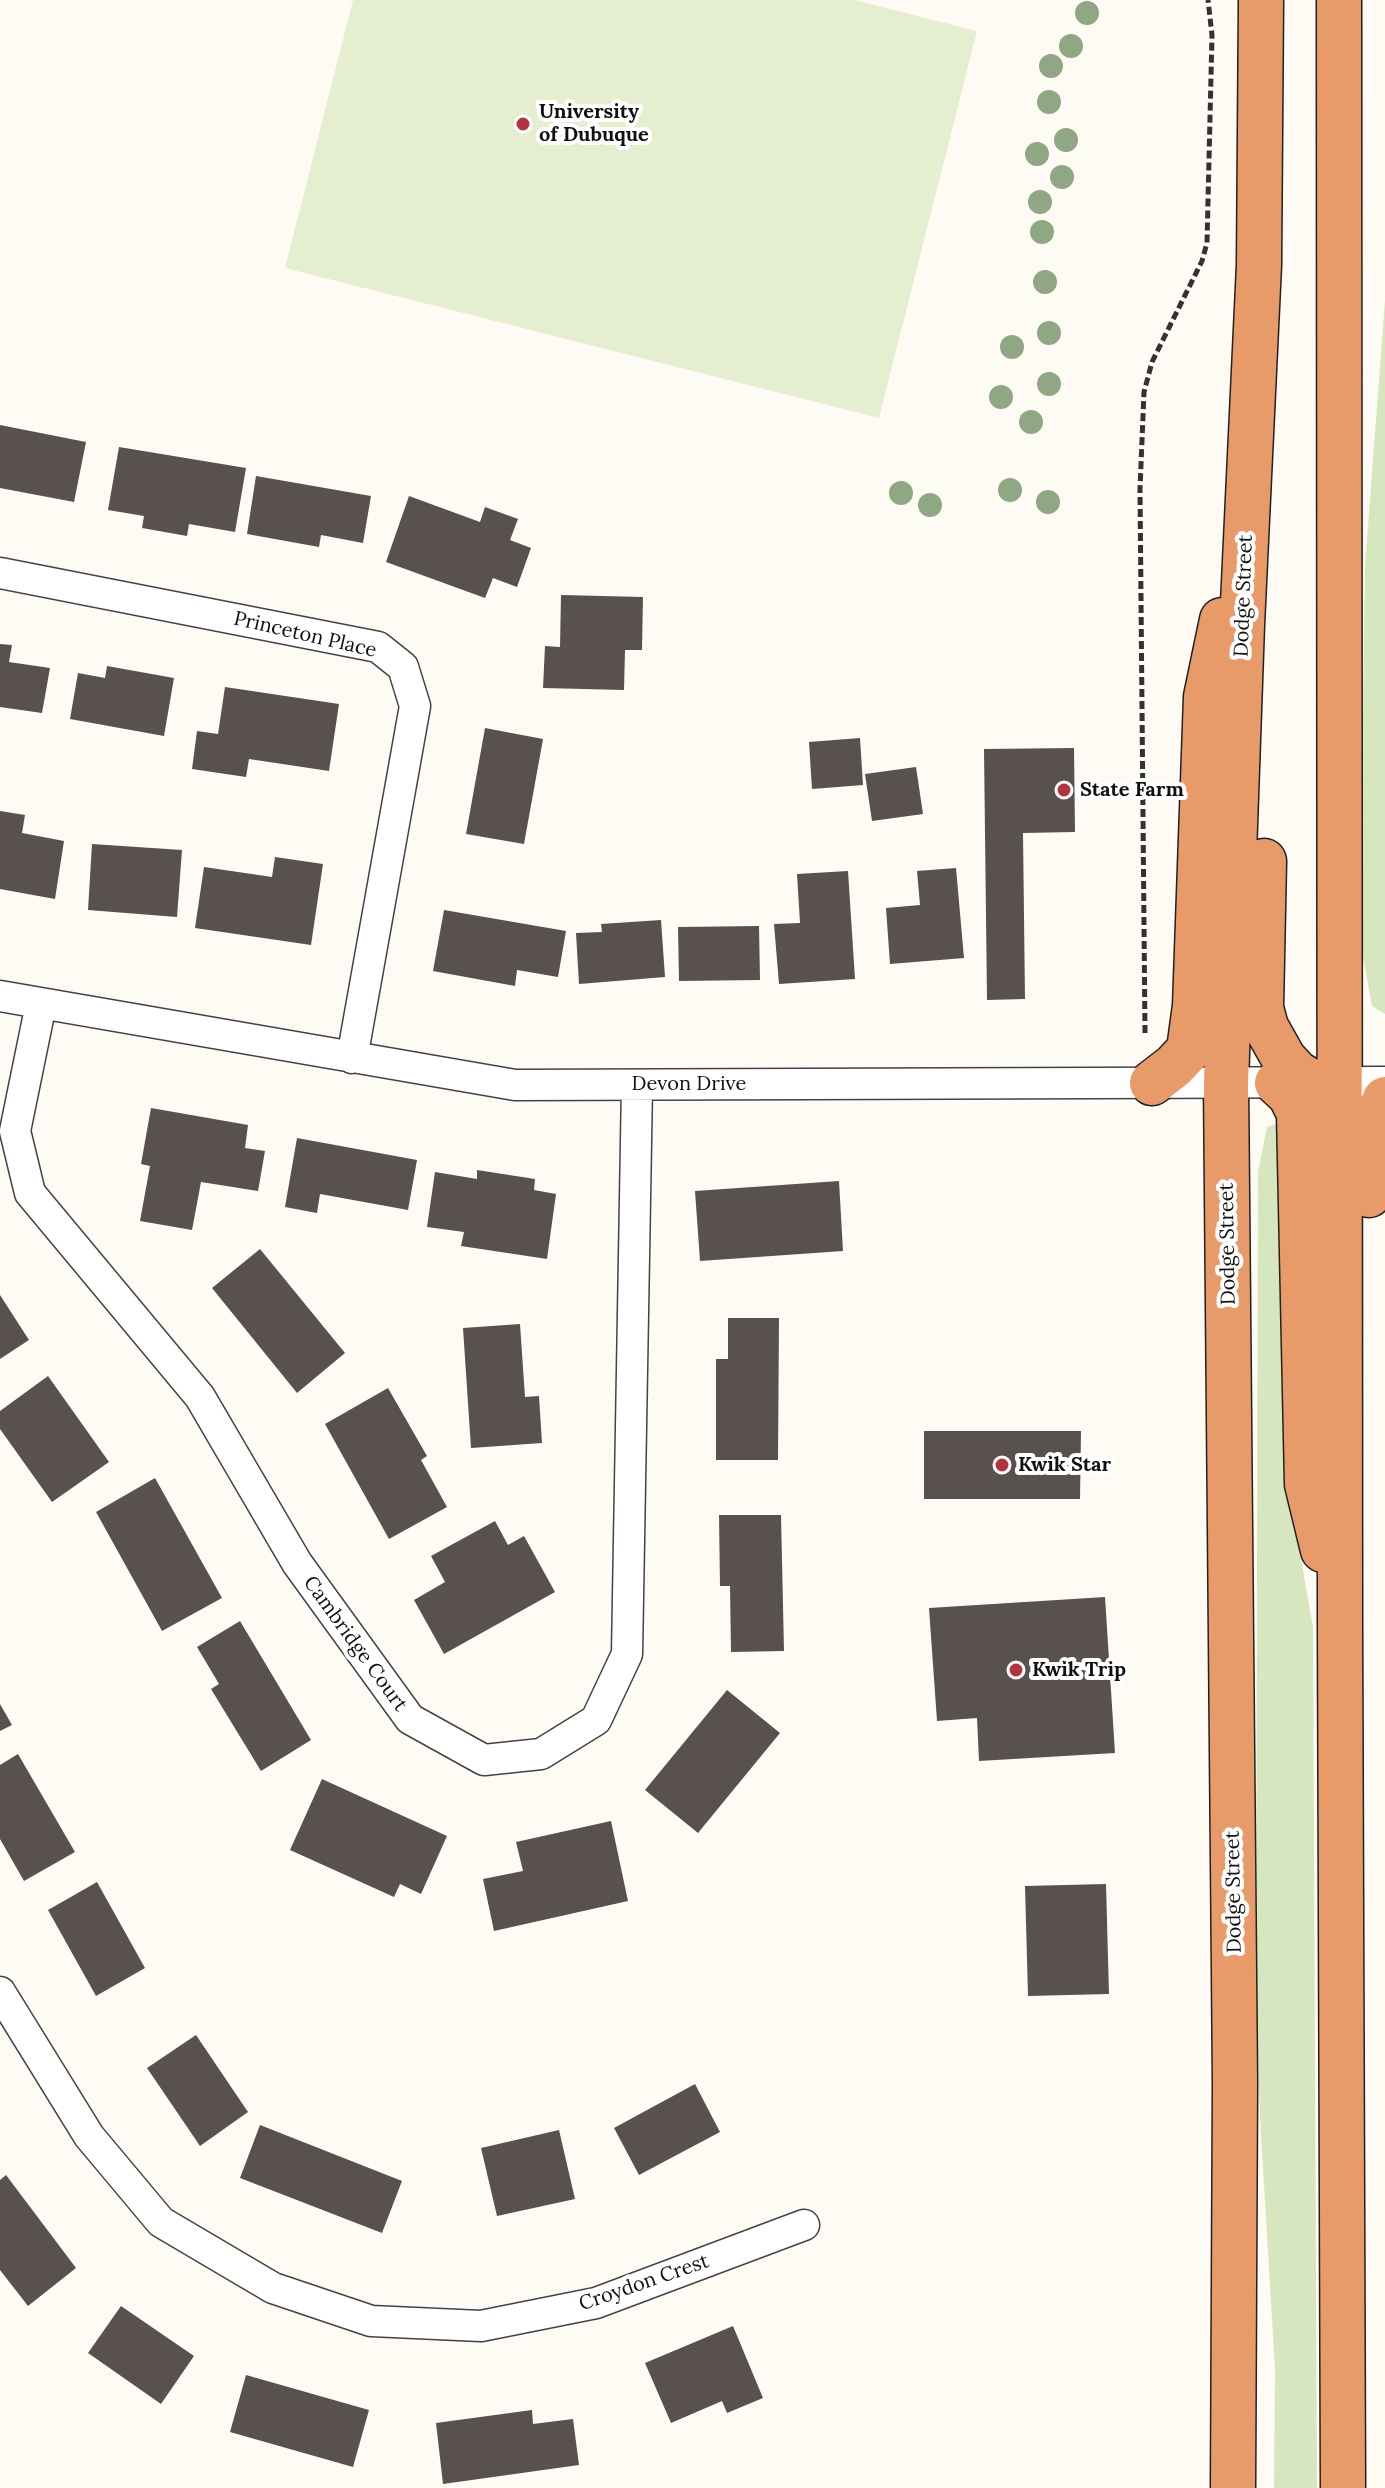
<!DOCTYPE html>
<style>
body{margin:0}
canvas{display:block;background:#fefbf4}
</style>
<canvas width="1385" height="2488"></canvas>
<script>
const ctx = document.querySelector('canvas').getContext('2d');
ctx.lineJoin = 'round';
function fillPath(path, color) {
  ctx.fillStyle = color;
  ctx.fill(path, 'evenodd');
}
function poly(rows) {
  const path = new Path2D();
  for (const r of rows) {
    path.moveTo(r[0], r[1]);
    for (let i = 2; i < r.length; i += 2) path.lineTo(r[i], r[i + 1]);
  }
  return path;
}
function strokePath(path, color, width, dash) {
  ctx.strokeStyle = color;
  ctx.lineWidth = width;
  ctx.lineCap = dash ? 'butt' : 'round';
  ctx.setLineDash(dash || []);
  ctx.stroke(path);
}
function label(font, color, halo, rows, align = 'center') {
  ctx.font = font + ' Lora,serif';
  ctx.lineWidth = 8;
  ctx.setLineDash([]);
  ctx.textBaseline = 'middle';
  ctx.strokeStyle = halo;
  ctx.fillStyle = color;
  for (const [text, x, y, turn = 0] of rows) {
    ctx.save();
    ctx.translate(x, y);
    ctx.rotate((+turn || 0) * Math.PI / 180);
    ctx.textAlign = isNaN(turn) ? turn : align;
    if (halo) ctx.strokeText(text, 0, 0);
    ctx.fillText(text, 0, 0);
    ctx.restore();
  }
}
fillPath(poly([
 [1385,300,1385,1014,1372,1006,1360,939,1365,566],
 [1281,1122,1292,1419,1301,1559,1313,1627,1317,2488,1274,2488,1275,2369,1260,2118,1256,1978,1258,1172,1267,1127]
]), '#d6e6bf');
fillPath(poly([
 [353,0,854,0,977,31,879,418,285,268]
]), '#e6eed0');
fillPath(poly([
 [0,425,86,442,74,502,0,488],
 [119,447,246,468,235,532,189,524,187,536,142,528,144,516,108,510],
 [256,476,371,496,363,543,321,535,319,547,247,534],
 [409,496,480,522,485,507,518,519,510,540,531,548,517,587,493,578,485,598,386,562],
 [561,595,643,597,642,650,625,650,624,690,543,688,545,646,560,647],
 [0,644,12,645,9,662,50,668,42,713,0,707],
 [107,666,174,678,164,736,70,719,78,673,105,678],
 [225,687,339,704,329,771,249,759,246,777,192,769,197,731,218,734],
 [485,728,543,739,524,844,466,834],
 [860,738,863,785,812,789,809,742],
 [1074,748,1075,832,1023,833,1025,999,987,1000,984,749],
 [916,767,923,814,872,821,865,774],
 [0,811,25,815,22,833,64,841,55,899,0,889],
 [92,844,182,850,177,917,88,910],
 [275,857,323,864,311,945,195,928,204,867,272,877],
 [956,868,964,958,890,964,886,908,920,905,917,871],
 [848,871,855,979,779,984,774,924,800,923,797,874],
 [444,910,566,931,558,977,517,970,515,986,433,971],
 [661,920,665,977,579,984,576,933,602,932,601,924],
 [759,926,760,980,679,981,678,927],
 [151,1108,248,1125,245,1148,265,1151,258,1191,201,1182,192,1230,140,1221,150,1166,141,1164],
 [297,1138,417,1160,408,1210,320,1194,317,1213,285,1207],
 [477,1170,535,1179,534,1190,556,1194,547,1259,461,1246,464,1232,427,1227,435,1172,477,1179],
 [839,1181,843,1251,700,1261,695,1191],
 [260,1249,345,1353,297,1393,212,1288],
 [0,1295,29,1340,0,1359],
 [728,1318,779,1318,778,1460,716,1460,716,1359,728,1359],
 [520,1324,525,1397,539,1396,542,1443,471,1448,463,1328],
 [48,1376,109,1462,52,1502,0,1429,0,1411],
 [388,1388,427,1456,421,1460,447,1507,389,1539,325,1424],
 [924,1431,1081,1431,1080,1499,924,1499],
 [155,1478,222,1598,162,1631,96,1512],
 [719,1515,781,1515,784,1651,731,1652,730,1586,720,1586],
 [495,1521,508,1545,524,1536,555,1592,444,1654,414,1600,445,1582,431,1556],
 [1105,1597,1115,1753,979,1761,977,1718,937,1721,929,1608],
 [240,1621,311,1740,261,1771,211,1689,219,1684,197,1647],
 [727,1690,780,1733,698,1833,645,1790],
 [0,1704,12,1725,0,1731],
 [18,1754,75,1852,24,1881,0,1839,0,1765],
 [322,1779,447,1836,421,1894,400,1884,394,1897,290,1850],
 [611,1821,628,1901,494,1931,483,1879,523,1871,516,1842],
 [97,1882,145,1968,96,1996,48,1910],
 [1106,1884,1109,1994,1028,1996,1025,1886],
 [196,2035,248,2112,200,2146,147,2068],
 [695,2084,720,2132,639,2175,614,2128],
 [260,2125,402,2181,382,2233,240,2178],
 [559,2130,575,2199,497,2216,481,2148],
 [6,2175,76,2268,28,2306,0,2270,0,2180],
 [121,2306,194,2356,161,2404,88,2353],
 [733,2326,763,2398,727,2413,722,2401,671,2423,645,2363],
 [246,2375,369,2410,353,2467,230,2432],
 [532,2410,533,2424,573,2419,579,2465,443,2484,436,2423]
]), '#58514d');
const street = poly([
 [0,573,378,647,403,667,415,706,352,1058],
 [0,996,515,1085,1385,1082],
 [41,1004,15,1131,30,1193,200,1397,297,1563,410,1719,484,1760,541,1754,596,1720,627,1654,637,1085],
 [0,1992,89,2136,161,2222,273,2288,371,2321,481,2326,596,2303,804,2225]
]);
const highway = poly([
 [1339,0,1340,1623,1343,2488],
 [1264,861,1261,1008,1266,1027,1284,1059,1297,1073,1312,1082],
 [1152,1083,1174,1066,1189,1050,1195,1006,1206,697,1222,620],
 [1277,1083,1290,1095,1299,1113,1307,1484,1323,1550],
 [1369,1195,1370,1135,1385,1099],
 [1233,2488,1235,2083,1226,1083,1242,625,1259,265,1261,0]
]);
strokePath(street, '#434343', 33);
strokePath(highway, '#212121', 47);
strokePath(poly([
 [1145,1033,1140,489,1144,392,1152,362,1202,261,1207,243,1212,35,1208,0]
]), '#323232', 5, [8, 4]);
strokePath(street, '#fff', 30);
strokePath(highway, '#e89b68', 44);
ctx.fillStyle = '#8fa782';
for (const [x, y] of [
 [1087,13],
 [1071,46],
 [1051,66],
 [1049,102],
 [1066,140],
 [1037,154],
 [1062,177],
 [1040,202],
 [1042,232],
 [1045,282],
 [1049,333],
 [1012,347],
 [1049,384],
 [1001,397],
 [1031,422],
 [1010,490],
 [901,493],
 [1048,502],
 [930,505]
]) {
  ctx.beginPath();
  ctx.arc(x, y, 12, 0, 2 * Math.PI);
  ctx.fill();
}
for (const [x, y, r, color] of [
 [523,124,8,"#b53341"],
 [1064,790,8,"#b53341"],
 [1002,1465,8,"#b53341"],
 [1016,1670,8,"#b53341"]
]) {
  const dot = new Path2D();
  dot.arc(x, y, r, 0, 2 * Math.PI);
  ctx.fillStyle = color;
  ctx.fill(dot);
  strokePath(dot, '#fff', 3);
}
label('bold 20px', '#101010', '#fff', [
 ["University",539,112],
 ["of Dubuque",539,135],
 ["State Farm",1080,790],
 ["Kwik Star",1018,1465],
 ["Kwik Trip",1032,1670]
], 'left');
label('20px', '#101010', '#fff', [
 ["Dodge Street",1244,596,-88],
 ["Princeton Place",305,635,13],
 ["Devon Drive",689,1084],
 ["Dodge Street",1228,1244,-91],
 ["Cambridge Court",355,1644,54],
 ["Dodge Street",1234,1892,-91],
 ["Croydon Crest",644,2283,-19]
]);
</script>
